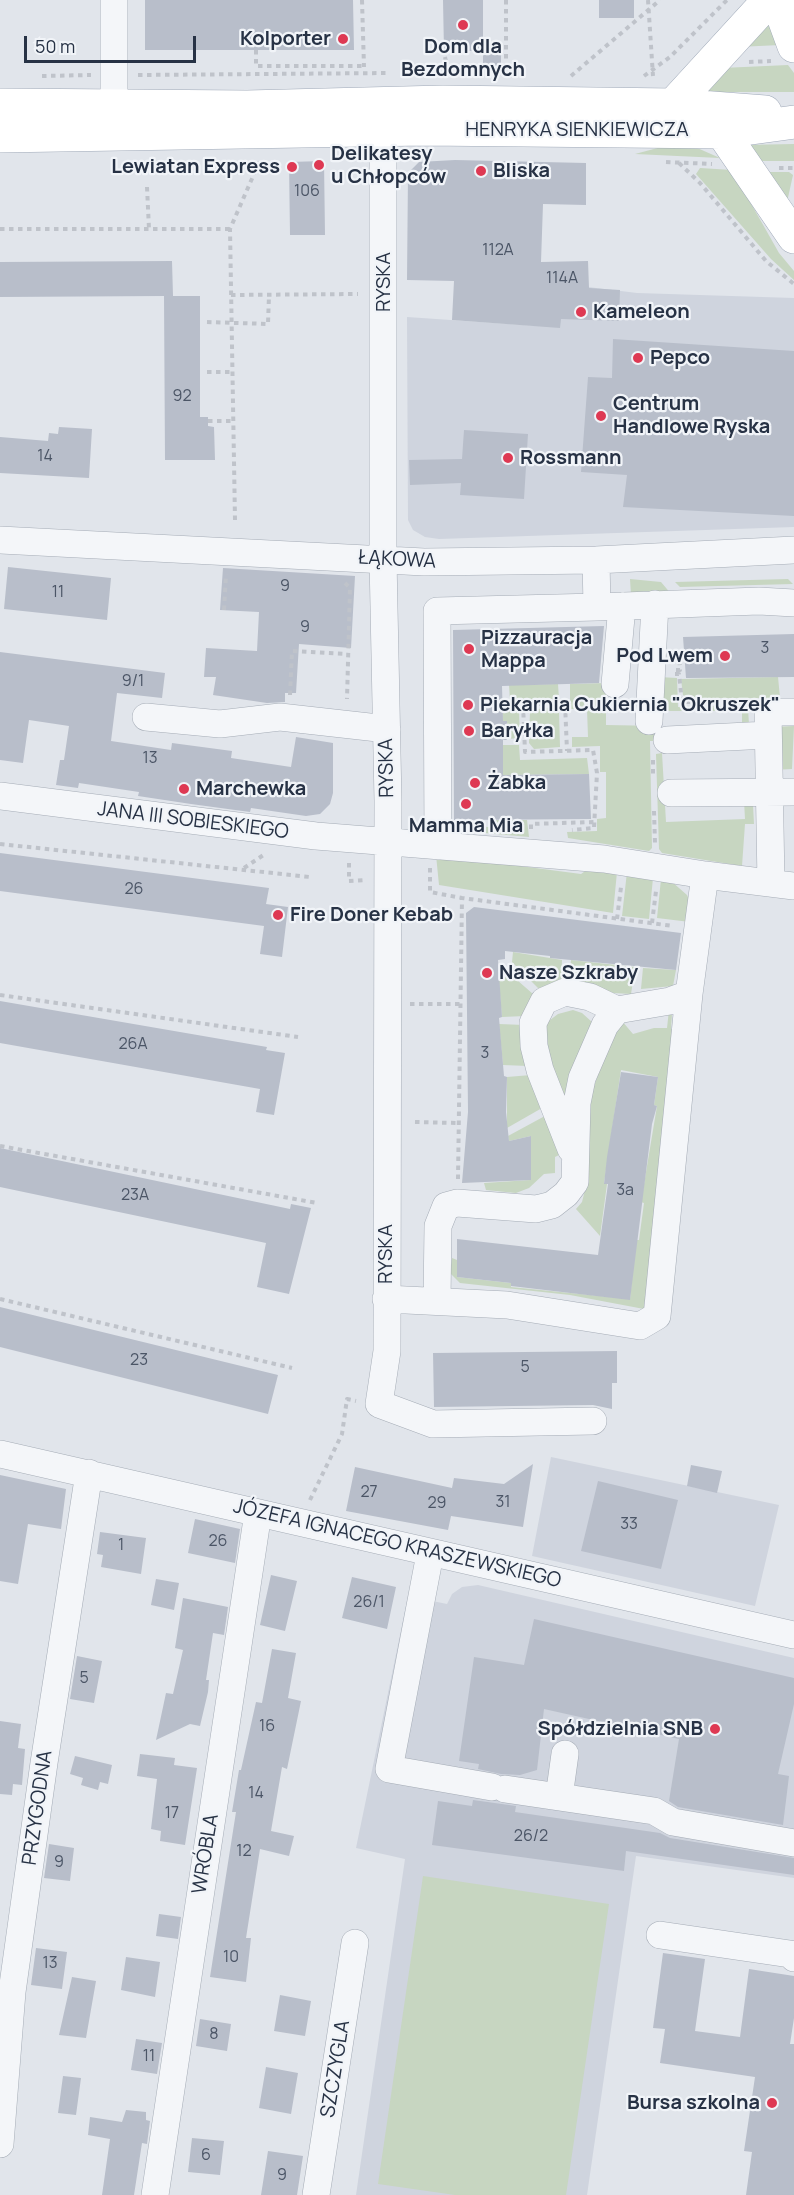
<!DOCTYPE html>
<meta charset="utf-8">
<style>
body{margin:0}
#map{position:relative;width:794px;height:2195px;overflow:hidden;background:#e1e5eb;font-family:Manrope,sans-serif}
canvas{display:block}
.scale{position:absolute;left:24px;top:36px;width:172px;height:27px;box-sizing:border-box;border:3px solid #273245;border-top:0;padding-left:8px;font-size:18px;line-height:21px;white-space:nowrap;color:#273245;-webkit-text-stroke:4px #f1f4f8;paint-order:stroke}
</style>
<div id="map">
<canvas width="794" height="2195"></canvas>
<div class="scale">50 m</div>
</div>
<script>
const ctx = document.querySelector('canvas').getContext('2d');
ctx.lineJoin = 'round';
function fillPath(path, color) {
  ctx.fillStyle = color;
  ctx.fill(path, 'evenodd');
}
function poly(rows) {
  const path = new Path2D();
  for (const r of rows) {
    path.moveTo(r[0], r[1]);
    for (let i = 2; i < r.length; i += 2) path.lineTo(r[i], r[i + 1]);
  }
  return path;
}
function strokePath(path, color, width, dash) {
  ctx.strokeStyle = color;
  ctx.lineWidth = width;
  ctx.lineCap = dash ? 'butt' : 'round';
  ctx.setLineDash(dash || []);
  ctx.stroke(path);
}
function label(font, color, halo, rows, align = 'center') {
  ctx.font = font + ' Manrope,sans-serif';
  ctx.lineWidth = 4.5;
  ctx.setLineDash([]);
  ctx.textBaseline = 'middle';
  ctx.strokeStyle = halo;
  ctx.fillStyle = color;
  for (const [text, x, y, turn = 0] of rows) {
    ctx.save();
    ctx.translate(x, y);
    ctx.rotate((+turn || 0) * Math.PI / 180);
    ctx.textAlign = isNaN(turn) ? turn : align;
    if (halo) ctx.strokeText(text, 0, 0);
    ctx.fillText(text, 0, 0);
    ctx.restore();
  }
}
fillPath(poly([
 [588,287,637,293,794,298,794,527,439,539,425,537,413,530,408,520,407,317,538,326],
 [551,1457,779,1505,755,1606,532,1556],
 [478,1585,794,1658,794,1878,636,1856,587,2195,356,2195,405,1859,356,1848,408,1596,447,1604,452,1594,462,1587]
]), '#cfd4de');
fillPath(poly([
 [773,0,780,45,738,47],
 [788,65,794,73,794,92,702,92,722,68],
 [794,144,794,161,757,161,744,145],
 [665,146,695,147,720,158,635,154],
 [700,168,732,170,779,253,794,271,794,280,771,259,696,174],
 [763,172,789,172,793,175,785,211],
 [630,579,661,582,672,595,631,595],
 [788,579,793,584,680,587,675,582],
 [659,677,677,678,678,707,745,705,748,708,749,725,742,728,742,711,660,711],
 [778,677,780,698,687,698,683,695,681,679],
 [606,683,606,725,661,726,662,741,650,741,652,848,649,851,568,838,567,832,597,831,597,819,606,818,606,772,600,772,600,746,572,747,572,737,588,737,587,709,570,709,570,684],
 [558,684,559,699,510,701,509,685],
 [555,707,559,712,560,747,534,749,529,743,530,710],
 [502,708,519,711,520,738,507,739,507,721,503,721],
 [794,726,792,769,774,770,773,727],
 [503,745,519,745,520,760,587,758,589,774,503,775],
 [662,753,666,822,745,819,744,801,753,805,754,824,745,824,742,866,662,853,659,849,656,754],
 [489,820,527,820,529,837,452,830,451,826,489,827],
 [436,855,581,874,591,867,617,872,613,913,439,885],
 [627,872,653,878,649,919,622,916],
 [661,879,671,881,687,895,691,903,690,922,657,918],
 [513,952,562,960,561,981,539,989,512,962],
 [571,960,635,967,631,994,613,993,569,982],
 [643,968,676,970,673,986,641,989],
 [498,972,509,973,533,994,525,1016,502,1017],
 [573,1010,582,1013,592,1022,569,1112,544,1047,545,1026,550,1020,558,1014],
 [669,1010,672,1014,671,1029,678,1030,644,1309,570,1295,460,1283,450,1273,452,1258,457,1260,457,1277,511,1283,511,1287,630,1299,636,1240,639,1240,644,1203,641,1202,657,1106,654,1105,658,1077,621,1070,604,1183,607,1184,600,1236,576,1209,582,1202,586,1186,589,1101,608,1045,622,1021,633,1034,654,1028,667,1028],
 [499,1024,524,1025,528,1066,503,1065],
 [531,1075,542,1108,507,1128,507,1077],
 [543,1117,548,1119,561,1154,555,1157,555,1173,544,1174,529,1188,516,1193,486,1190,484,1183,530,1180,531,1136,509,1141,508,1136],
 [423,1876,609,1904,566,2195,455,2195,378,2184]
]), '#c7d6c1');
fillPath(poly([
 [145,0,353,0,354,50,145,50],
 [443,0,483,0,483,51,444,51],
 [599,0,634,0,634,18,599,18],
 [483,51,501,51,501,69,483,69],
 [455,160,586,163,586,205,543,204,541,262,588,261,589,288,620,290,619,321,561,319,560,328,452,320,454,281,407,280,408,173,419,162],
 [324,161,325,235,290,235,289,162],
 [172,261,173,296,200,296,200,417,208,417,208,426,214,427,215,460,165,460,164,296,0,297,0,262],
 [613,339,794,351,794,516,623,507,627,475,581,472,588,377,612,378],
 [59,427,92,429,89,478,0,473,0,437,48,441,49,433,58,434],
 [464,430,528,434,524,499,460,495,461,483,410,485,409,460,462,459],
 [8,567,111,578,107,620,4,609],
 [223,568,355,576,351,648,299,644,296,693,285,693,285,702,267,703,213,695,216,677,204,677,206,648,257,651,259,612,220,610],
 [604,626,599,683,502,686,503,721,507,721,507,740,503,740,503,775,589,774,591,819,454,820,453,630],
 [794,634,794,677,686,678,683,637],
 [0,652,165,673,162,698,117,693,111,741,171,750,172,743,232,751,231,758,291,767,296,737,333,743,333,793,330,804,320,814,306,816,251,808,250,812,191,804,138,796,139,792,79,783,78,788,56,785,60,760,64,760,69,726,29,720,23,763,0,760],
 [0,853,269,888,266,904,288,907,282,957,260,954,264,926,0,891],
 [474,907,681,933,676,970,550,958,550,956,505,951,505,959,498,960,502,1017,499,1018,504,1076,507,1077,506,1112,509,1141,531,1136,531,1180,462,1183,468,1112,466,913],
 [0,1001,267,1047,266,1050,285,1053,274,1115,256,1112,260,1089,0,1043],
 [621,1072,658,1077,654,1105,657,1106,652,1124,630,1300,511,1286,511,1283,457,1277,457,1239,598,1255,608,1184,604,1184,607,1157],
 [0,1148,290,1209,291,1204,311,1208,289,1294,257,1287,266,1243,0,1187],
 [0,1307,278,1375,268,1414,0,1347],
 [617,1351,617,1383,612,1383,612,1409,593,1405,434,1407,433,1353],
 [533,1464,523,1527,451,1516,448,1530,346,1511,355,1467,452,1488,454,1478,504,1484],
 [691,1465,722,1471,717,1493,687,1486],
 [0,1475,66,1489,61,1529,28,1524,18,1584,0,1581],
 [598,1481,678,1500,661,1569,581,1551],
 [195,1519,240,1529,235,1563,188,1553],
 [100,1532,146,1538,141,1574,101,1567,103,1555,97,1554],
 [271,1575,297,1581,285,1631,260,1625],
 [352,1577,396,1587,387,1629,342,1618],
 [156,1579,179,1583,174,1610,151,1605],
 [183,1598,228,1607,224,1635,213,1633,206,1680,209,1680,208,1692,200,1726,190,1724,156,1740,166,1693,173,1694,183,1650,175,1648],
 [534,1619,794,1678,794,1704,778,1774,789,1776,783,1825,678,1807,669,1801,679,1739,544,1709,537,1770,520,1775,501,1774,478,1769,479,1764,459,1761,474,1657,524,1665],
 [272,1649,296,1653,288,1698,301,1701,287,1769,282,1767,271,1831,294,1836,289,1856,260,1849,246,1938,251,1938,246,1982,210,1977,236,1812,232,1812,239,1770,241,1770,256,1702,262,1703],
 [77,1656,102,1661,94,1703,70,1699],
 [0,1721,21,1724,18,1748,25,1749,22,1785,13,1784,12,1795,0,1794],
 [140,1754,175,1758,174,1765,197,1768,185,1845,160,1841,161,1831,151,1829,157,1779,137,1776],
 [75,1756,112,1765,108,1784,100,1782,98,1790,81,1785,83,1778,70,1774],
 [473,1800,516,1806,515,1812,660,1833,670,1838,794,1858,794,1875,626,1851,624,1871,432,1845,438,1801,472,1806],
 [49,1844,74,1848,70,1881,44,1878],
 [159,1914,181,1917,178,1939,156,1936],
 [36,1948,67,1952,62,1989,31,1985],
 [663,1953,705,1959,695,2031,740,2037,749,1969,794,1976,794,2018,790,2044,794,2044,794,2195,746,2195,752,2152,744,2151,755,2077,660,2063,665,2029,653,2028],
 [126,1957,160,1962,155,1997,121,1990],
 [72,1977,96,1981,86,2038,59,2035],
 [280,1995,311,2001,305,2036,274,2031],
 [200,2019,231,2024,227,2051,196,2046],
 [136,2039,162,2043,157,2074,131,2070],
 [266,2067,298,2073,291,2114,259,2108],
 [63,2076,81,2078,76,2115,58,2113],
 [126,2110,146,2112,146,2120,150,2121,147,2144,142,2143,134,2195,102,2195,110,2139,88,2135,90,2117,122,2122],
 [192,2138,224,2141,220,2175,188,2172],
 [268,2151,303,2156,297,2195,261,2195]
]), '#b8beca');
const minor = poly([
 [114,104,114,0],
 [383,130,383,559,388,801,387,1351,379,1404,433,1424,593,1421],
 [0,540,424,562,596,560,794,550],
 [597,607,759,601,794,603],
 [615,684,622,606],
 [146,717,220,724,280,717,387,729],
 [649,721,655,604],
 [667,740,768,735],
 [671,793,794,792],
 [0,796,316,836,604,859,705,875,689,994,657,1316,640,1326,507,1305,386,1299],
 [438,846,437,611,597,607,596,560],
 [705,875,794,886],
 [771,883,768,712,794,712],
 [571,1149,540,1070,534,1046,533,1023,544,1001,565,992,590,997,617,1010],
 [437,1301,438,1226,446,1206,457,1203,536,1209,552,1205,566,1194,575,1182,577,1103,582,1078,605,1025,617,1010,670,1001,689,994],
 [0,1454,794,1635],
 [430,1554,389,1769,492,1787],
 [505,1789,654,1811,673,1822,794,1843],
 [559,1797,565,1754],
 [660,1935,790,1954,794,1958],
 [0,2144,12,1992,44,1763,89,1473],
 [155,2195,258,1513],
 [316,2195,355,1943]
]);
const major = poly([
 [783,0,783,16,794,46],
 [0,105,247,107,443,102,673,105,765,112],
 [673,105,769,0],
 [722,132,794,237],
 [0,136,424,129,722,132,794,122]
]);
strokePath(minor, '#a5acb6', 28);
strokePath(major, '#9fa9b8', 34);
strokePath(poly([
 [362,0,364,67],
 [506,0,506,77],
 [648,0,653,76],
 [256,50,256,66,364,66],
 [445,57,449,76],
 [749,62,771,61],
 [138,75,388,73],
 [42,76,91,75],
 [571,76,660,0],
 [644,76,670,57,727,0],
 [666,162,712,164],
 [679,163,700,183,766,261,794,284],
 [779,168,794,168],
 [147,187,149,229],
 [0,229,230,229],
 [231,295,358,294],
 [207,322,268,324,269,295],
 [207,372,233,372],
 [208,421,233,421],
 [235,520,230,229,261,158],
 [345,583,350,588,347,699],
 [224,610,226,574],
 [676,670,680,670,679,654],
 [675,674,679,674,682,702,746,702],
 [290,695,292,651,347,654],
 [523,704,525,752,593,750,597,773,594,828,572,830],
 [503,705,565,703,567,751],
 [653,760,653,777],
 [654,811,655,843],
 [531,829,531,824,594,822],
 [0,844,310,877],
 [349,863,349,881,365,880],
 [244,868,265,854],
 [430,868,430,892,462,898],
 [617,919,621,887],
 [652,923,656,891],
 [0,995,298,1037],
 [410,1004,460,1004],
 [415,1122,458,1123],
 [0,1146,317,1203],
 [458,1179,462,898,673,926],
 [0,1299,292,1368],
 [310,1500,342,1434,347,1399,356,1401]
]), '#bfc3ca', 4, [4.5, 4.5]);
strokePath(minor, '#f4f6f9', 27);
strokePath(major, '#fff', 33);
for (const [x, y, r, color] of [
 [463,25,6,"#de3953"],
 [343,39,6,"#de3953"],
 [319,165,6,"#de3953"],
 [292,167,6,"#de3953"],
 [481,171,6,"#de3953"],
 [581,312,6,"#de3953"],
 [638,358,6,"#de3953"],
 [601,416,6,"#de3953"],
 [508,458,6,"#de3953"],
 [469,649,6,"#de3953"],
 [725,656,6,"#de3953"],
 [468,705,6,"#de3953"],
 [469,731,6,"#de3953"],
 [475,783,6,"#de3953"],
 [184,789,6,"#de3953"],
 [466,804,6,"#de3953"],
 [278,915,6,"#de3953"],
 [487,973,6,"#de3953"],
 [715,1729,6,"#de3953"],
 [772,2103,6,"#de3953"]
]) {
  const dot = new Path2D();
  dot.arc(x, y, r, 0, 2 * Math.PI);
  ctx.fillStyle = color;
  ctx.fill(dot);
  strokePath(dot, '#f1f4f8', 2);
}
label('16px', '#4b5566', null, [
 ["106",307,192],
 ["112A",498,251],
 ["114A",562,279],
 ["92",182,397],
 ["14",45,457],
 ["9",285,587],
 ["11",58,593],
 ["9",305,628],
 ["3",765,649],
 ["9/1",133,682],
 ["13",150,759],
 ["26",134,890],
 ["26A",133,1045],
 ["3",485,1054],
 ["3a",625,1191],
 ["23A",135,1196],
 ["23",139,1361],
 ["5",525,1368],
 ["27",369,1493],
 ["31",503,1503],
 ["29",437,1504],
 ["33",629,1525],
 ["26",218,1542],
 ["1",121,1546],
 ["26/1",369,1603],
 ["5",84,1679],
 ["16",267,1727],
 ["14",256,1794],
 ["17",172,1814],
 ["26/2",531,1837],
 ["12",244,1852],
 ["9",59,1863],
 ["10",231,1958],
 ["13",50,1964],
 ["8",214,2035],
 ["11",149,2057],
 ["6",206,2156],
 ["9",282,2176]
]);
label('bold 20px', '#273245', '#f1f4f8', [
 ["Kolporter",331,39,"right"],
 ["Dom dla",463,47,"center"],
 ["Bezdomnych",463,70,"center"],
 ["Delikatesy",331,154],
 ["u Chłopców",331,177],
 ["Lewiatan Express",280,167,"right"],
 ["Bliska",493,171],
 ["Kameleon",593,312],
 ["Pepco",650,358],
 ["Centrum",613,404],
 ["Handlowe Ryska",613,427],
 ["Rossmann",520,458],
 ["Pizzauracja",481,638],
 ["Mappa",481,661],
 ["Pod Lwem",713,656,"right"],
 ["Piekarnia Cukiernia \"Okruszek\"",480,705],
 ["Baryłka",481,731],
 ["Żabka",487,783],
 ["Marchewka",196,789],
 ["Mamma Mia",466,826,"center"],
 ["Fire Doner Kebab",290,915],
 ["Nasze Szkraby",499,973],
 ["Spółdzielnia SNB",703,1729,"right"],
 ["Bursa szkolna",760,2103,"right"]
], 'left');
label('20px', '#273245', '#f1f4f8', [
 ["HENRYKA SIENKIEWICZA",577,130],
 ["RYSKA",384,282,-90],
 ["ŁĄKOWA",397,560,3],
 ["RYSKA",387,768,-91],
 ["JANA III SOBIESKIEGO",193,821,7],
 ["RYSKA",386,1254,-90],
 ["JÓZEFA IGNACEGO KRASZEWSKIEGO",397,1544,13],
 ["PRZYGODNA",38,1808,-82],
 ["WRÓBLA",206,1854,-81],
 ["SZCZYGLA",336,2069,-81]
]);
</script>
